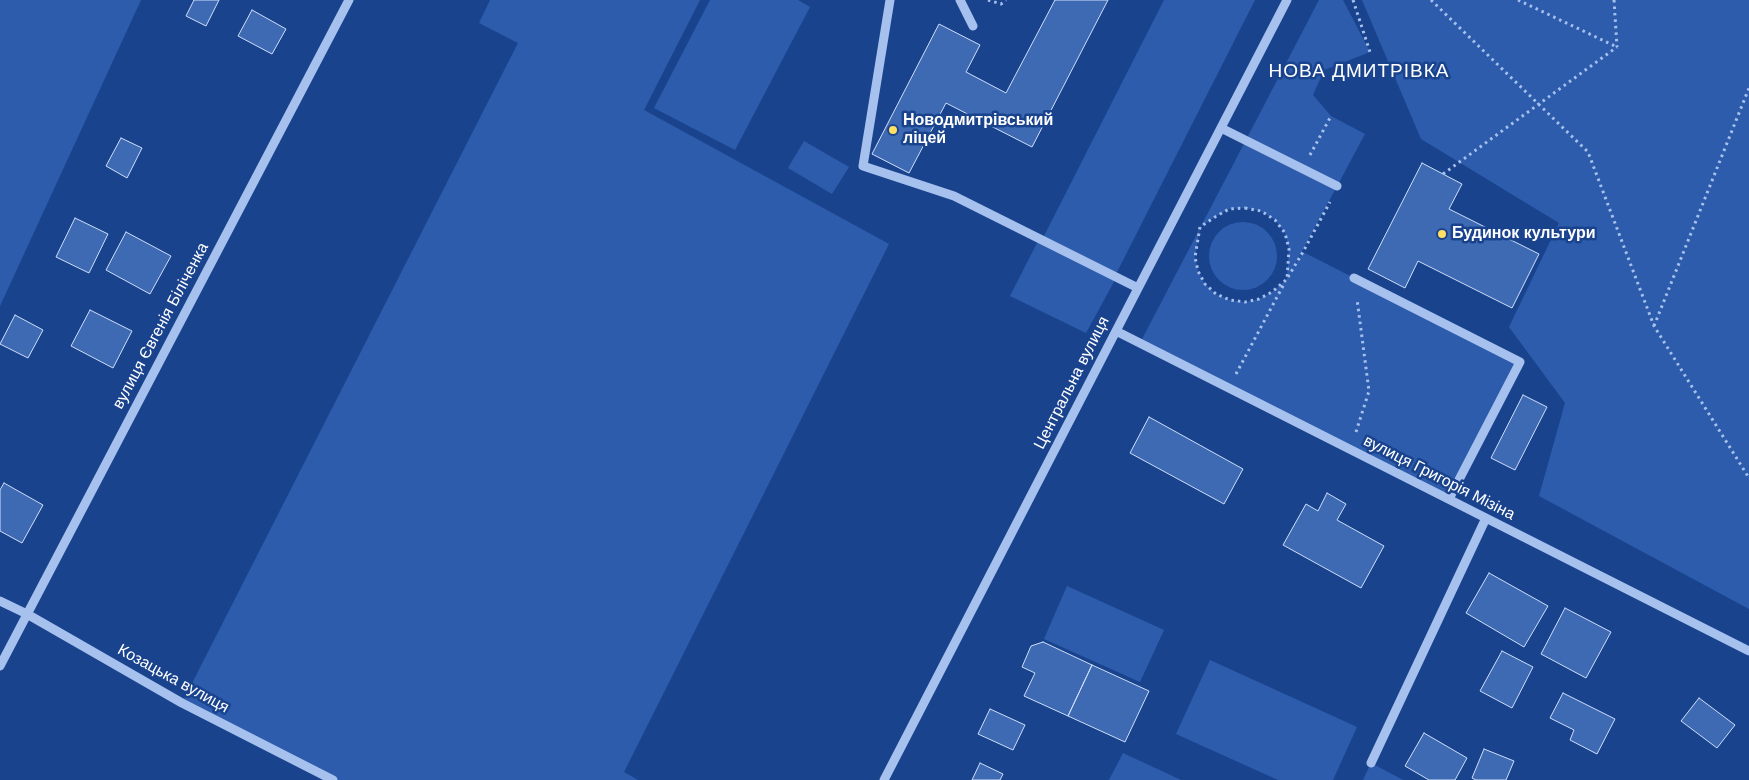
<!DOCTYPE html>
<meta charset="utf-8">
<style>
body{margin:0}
canvas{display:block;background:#1a438e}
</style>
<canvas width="1749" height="780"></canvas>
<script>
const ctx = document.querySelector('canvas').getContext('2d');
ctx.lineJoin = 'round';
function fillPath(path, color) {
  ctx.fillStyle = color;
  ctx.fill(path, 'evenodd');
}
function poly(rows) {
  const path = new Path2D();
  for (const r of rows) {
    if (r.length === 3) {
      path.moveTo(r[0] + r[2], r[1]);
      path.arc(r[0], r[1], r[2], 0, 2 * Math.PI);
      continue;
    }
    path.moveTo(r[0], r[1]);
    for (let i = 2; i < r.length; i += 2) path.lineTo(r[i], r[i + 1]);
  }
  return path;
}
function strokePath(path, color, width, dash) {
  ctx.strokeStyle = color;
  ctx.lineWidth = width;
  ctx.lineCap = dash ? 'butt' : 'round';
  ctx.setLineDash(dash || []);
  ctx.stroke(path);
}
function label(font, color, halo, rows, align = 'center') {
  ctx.font = font + ' Helvetica,sans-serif';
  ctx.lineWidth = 5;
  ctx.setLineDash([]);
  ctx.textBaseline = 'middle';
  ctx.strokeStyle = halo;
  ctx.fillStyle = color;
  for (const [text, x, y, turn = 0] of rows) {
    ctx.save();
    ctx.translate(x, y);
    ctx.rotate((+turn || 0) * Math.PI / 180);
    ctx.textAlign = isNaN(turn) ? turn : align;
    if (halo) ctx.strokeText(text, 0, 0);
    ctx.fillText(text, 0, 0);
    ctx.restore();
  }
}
fillPath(poly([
 [0,0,141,0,0,306],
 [490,0,700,0,644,110,889,244,624,772,638,780,333,780,182,703,518,43,479,23],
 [710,0,798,0,810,7,735,150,654,108],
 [1164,0,1255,0,1116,274,1043,238],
 [1319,0,1343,0,1370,52,1324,70,1313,95,1331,116,1365,134,1293,268,1303,252,1520,362,1449,499,1140,343],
 [1245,208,1261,211,1275,220,1285,233,1289,249,1287,279,1272,292,1259,299,1245,302,1230,300,1216,294,1205,284,1198,271,1195,257,1200,227,1215,217,1229,209],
 [1362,0,1749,0,1749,609,1539,496,1565,403,1509,327,1559,223,1421,139],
 [804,141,849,167,832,194,788,168],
 [1243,256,34],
 [1038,241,1116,278,1086,333,1010,296],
 [1067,586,1164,630,1140,682,1044,639],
 [1210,660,1357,727,1333,780,1278,780,1176,734],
 [1123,753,1181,780,1109,780],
 [1371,763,1403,780,1363,780]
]), '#2d5cac');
const building = poly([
 [194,0,219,0,206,26,186,16,194,0],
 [1055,0,1108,0,1032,147,946,103,909,173,872,154,939,24,980,45,966,72,1006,93,1055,0],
 [252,10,286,29,272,54,238,36,252,10],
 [121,138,142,148,127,178,106,166,121,138],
 [1422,163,1462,184,1449,209,1539,254,1512,308,1418,261,1405,288,1368,269,1422,163],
 [75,218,108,234,89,273,56,257,75,218],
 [126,232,171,256,150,294,106,270,126,232],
 [90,310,132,331,113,368,71,346,90,310],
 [15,315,43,330,28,358,0,344,15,315],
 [1523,395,1547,407,1515,470,1491,458,1523,395],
 [1149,417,1243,469,1224,504,1130,453,1149,417],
 [4,483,43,505,22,543,0,531,0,490,4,483],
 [1327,493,1346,504,1337,520,1384,546,1361,588,1283,545,1306,504,1318,511,1327,493],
 [1489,573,1548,606,1524,647,1466,613,1489,573],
 [1565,608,1611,632,1586,678,1541,654,1565,608],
 [1043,642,1092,665,1068,716,1024,696,1035,673,1022,667,1031,646,1043,642],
 [1502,651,1533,667,1512,708,1480,691,1502,651],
 [1092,665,1149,691,1125,742,1068,716,1092,665],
 [1563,693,1615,719,1597,754,1570,740,1574,730,1550,718,1563,693],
 [1699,698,1735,725,1717,748,1681,721,1699,698],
 [990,709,1025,725,1013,750,978,734,990,709],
 [1424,733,1467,758,1455,780,1429,780,1405,766,1424,733],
 [1484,749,1514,761,1506,780,1476,780,1472,778,1484,749],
 [980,763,1003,774,1000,780,972,780,980,763]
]);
fillPath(building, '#3e6ab4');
strokePath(building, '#cddefa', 1);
strokePath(poly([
 [988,0,1001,4,1006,0],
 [1353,0,1370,52],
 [1431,0,1588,152,1654,326,1749,478],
 [1518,0,1617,47],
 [1614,0,1617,47],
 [1310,155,1331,116],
 [1443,174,1617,47],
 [1245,208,1261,211,1275,220,1285,233,1289,249,1287,279,1272,292,1259,299,1245,302,1230,300,1216,294,1205,284,1198,271,1195,257,1200,227,1215,217,1229,209,1245,208],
 [1288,277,1303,252,1330,202],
 [1654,326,1749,88],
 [1236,374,1285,282],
 [1356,432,1369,391,1357,299]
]), '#a7c1ee', 3, [2.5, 4]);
strokePath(poly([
 [890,0,863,166,954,196,1138,288],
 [960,0,973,26],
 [1221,128,1337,186],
 [1354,278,1520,362,1449,499],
 [1116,331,1749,651],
 [0,601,27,614,182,703,333,780],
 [0,666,349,0],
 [1371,763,1486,518],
 [884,780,1287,0]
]), '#a7c1ee', 9);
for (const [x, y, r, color] of [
 [893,130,5,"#ffdf64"],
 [1442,234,5,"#ffdf64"]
]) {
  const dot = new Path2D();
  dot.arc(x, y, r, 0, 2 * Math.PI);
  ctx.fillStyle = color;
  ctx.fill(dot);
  strokePath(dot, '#1a438e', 2);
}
label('bold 16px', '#fff', '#1a438e', [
 ["Новодмитрівський",903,121],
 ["ліцей",903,139],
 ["Будинок культури",1452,234]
], 'left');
label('16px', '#fff', '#1a438e', [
 ["вулиця Євгенія Біліченка",161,326,-62],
 ["Центральна вулиця",1072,383,-63],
 ["вулиця Григорія Мізіна",1439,478,27],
 ["Козацька вулиця",173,679,29]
]);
ctx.letterSpacing = '1px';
label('19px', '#fff', '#1a438e', [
 ["НОВА ДМИТРІВКА",1359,72]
]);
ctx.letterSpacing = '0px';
</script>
